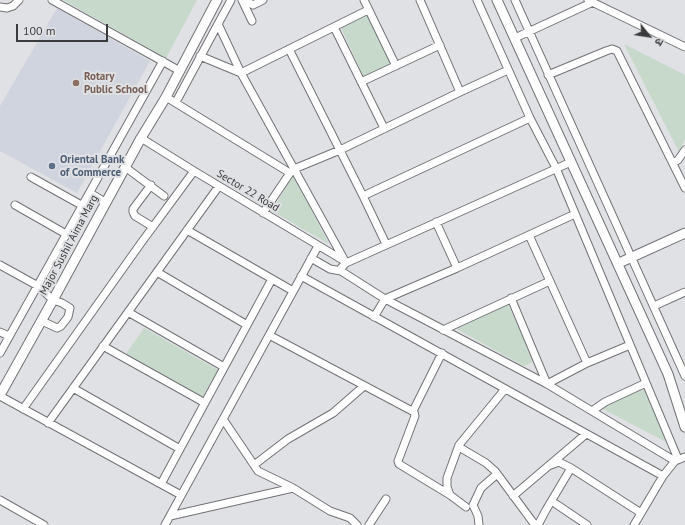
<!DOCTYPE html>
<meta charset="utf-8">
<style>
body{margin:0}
#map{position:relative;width:685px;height:525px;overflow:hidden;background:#e0e1e4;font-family:"PT Sans","Noto Sans Devanagari",sans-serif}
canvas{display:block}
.north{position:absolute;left:629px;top:16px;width:40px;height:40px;-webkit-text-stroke:3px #e0e1e4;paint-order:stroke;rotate:120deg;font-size:11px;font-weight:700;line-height:16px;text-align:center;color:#3a3b3c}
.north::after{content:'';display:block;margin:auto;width:14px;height:18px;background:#3a3b3c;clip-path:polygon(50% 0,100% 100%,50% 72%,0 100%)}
.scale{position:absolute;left:16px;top:24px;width:92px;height:18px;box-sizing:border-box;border:2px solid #3a3b3c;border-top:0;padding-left:5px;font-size:12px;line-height:14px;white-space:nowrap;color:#3a3b3c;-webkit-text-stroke:3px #e0e1e4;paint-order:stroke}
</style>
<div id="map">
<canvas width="685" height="525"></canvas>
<div class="north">उ</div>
<div class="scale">100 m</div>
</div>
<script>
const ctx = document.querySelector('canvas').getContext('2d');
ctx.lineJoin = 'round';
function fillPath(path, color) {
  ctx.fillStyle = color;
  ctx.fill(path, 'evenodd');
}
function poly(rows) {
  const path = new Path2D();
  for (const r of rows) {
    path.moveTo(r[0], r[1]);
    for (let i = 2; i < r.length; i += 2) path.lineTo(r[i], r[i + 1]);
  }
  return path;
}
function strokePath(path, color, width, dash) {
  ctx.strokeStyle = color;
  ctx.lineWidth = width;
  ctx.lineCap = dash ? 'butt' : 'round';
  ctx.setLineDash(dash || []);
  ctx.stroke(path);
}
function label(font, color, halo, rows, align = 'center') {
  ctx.font = font + ' "PT Sans",sans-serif';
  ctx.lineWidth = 4;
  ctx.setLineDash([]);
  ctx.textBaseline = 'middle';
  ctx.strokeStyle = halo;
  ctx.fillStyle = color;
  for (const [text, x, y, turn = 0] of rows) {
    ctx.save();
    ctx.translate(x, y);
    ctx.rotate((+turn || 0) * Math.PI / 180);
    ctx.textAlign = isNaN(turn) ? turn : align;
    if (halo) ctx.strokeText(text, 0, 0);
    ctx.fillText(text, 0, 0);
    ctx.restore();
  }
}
fillPath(poly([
 [57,8,150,61,77,193,0,151,0,106]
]), '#d0d4de');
fillPath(poly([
 [63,0,197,0,166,58],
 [368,15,392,65,364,77,341,28],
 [624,44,685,75,685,139,679,152],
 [293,175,329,244,272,211],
 [507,303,535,361,524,366,455,328],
 [144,328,218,370,202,398,126,354],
 [645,386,668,443,601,408]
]), '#c7d9ca');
const minor = poly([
 [52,0,180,71],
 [231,0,218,24,241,73,346,263],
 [242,0,252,21],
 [245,0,253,5,263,0],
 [364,0,396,66],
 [420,0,460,92],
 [477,0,530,118,556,168,678,459],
 [515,0,685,376],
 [588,0,685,47],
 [0,7,7,8,13,6,19,0],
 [334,27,384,128],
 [515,38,593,2],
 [289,49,363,196,386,244],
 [200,56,241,73,368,10],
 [548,75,606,51,612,49,617,51,685,188],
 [361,82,440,45],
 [166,97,290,173],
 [176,102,218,24],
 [141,138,194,171,346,262],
 [571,162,346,263,341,268,341,271,385,299,547,384,675,461],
 [673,163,678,160,685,150],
 [125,167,164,196],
 [31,177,83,206],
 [151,185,133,209,133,212,135,216,153,227],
 [90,193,105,202],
 [363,196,530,118],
 [15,205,66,234],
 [263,213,290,173,294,169,340,150,460,92,508,70],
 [436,222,457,268],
 [187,230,293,291],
 [529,235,587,363],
 [311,258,330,269,341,271],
 [0,265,38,286,53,300,62,303,70,308,68,317,61,326,57,328,42,321],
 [157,272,247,325],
 [301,276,663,476],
 [511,298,547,384,587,363,630,345],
 [654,306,685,292],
 [128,312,224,367],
 [374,317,385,299,457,268,575,214],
 [443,330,550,281],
 [0,332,9,336],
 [269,335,414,412,415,416,398,461,399,464,450,495,466,507],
 [103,346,205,403],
 [0,353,163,61],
 [73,388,180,449],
 [0,396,181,495],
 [23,409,141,243,194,171],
 [413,411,442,353],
 [592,411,605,402,646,383],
 [223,419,258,471,293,488,330,511,350,518,357,525],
 [48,423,219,186],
 [459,447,486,463,495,471,535,525],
 [254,465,288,439,333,413,364,386],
 [548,466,559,462,571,468,641,513],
 [161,484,272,279],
 [450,495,447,487,447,478,459,445,505,389],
 [513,496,586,434],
 [0,500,44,525],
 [556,504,587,525],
 [170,516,293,488],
 [165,525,318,246],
 [369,525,386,499],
 [479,525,478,516,473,505,481,488,497,474],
 [538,525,546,510,571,468],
 [634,525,663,476,675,461,685,457]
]);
const tertiary = poly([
 [497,0,668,374,685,427],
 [619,263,685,233],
 [0,395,53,300,141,138,166,97,217,0]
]);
strokePath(minor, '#727376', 9);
strokePath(tertiary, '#727376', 11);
strokePath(minor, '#fff', 7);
strokePath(tertiary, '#fff', 9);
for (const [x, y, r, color] of [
 [76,83,4,"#8d6e63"],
 [52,166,4,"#5c6f8a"]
]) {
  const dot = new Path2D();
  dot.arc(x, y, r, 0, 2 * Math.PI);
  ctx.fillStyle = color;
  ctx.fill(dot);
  strokePath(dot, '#e0e1e4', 1.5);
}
label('bold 11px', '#785e54', '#e0e1e4', [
 ["Rotary",84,77],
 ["Public School",84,90]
], 'left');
label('bold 11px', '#4e5e75', '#e0e1e4', [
 ["Oriental Bank",60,160],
 ["of Commerce",60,173]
], 'left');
label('11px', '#3a3b3c', '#e0e1e4', [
 ["Sector 22 Road",248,191,31],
 ["Major Sushil Aima Marg",69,245,-62]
]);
</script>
